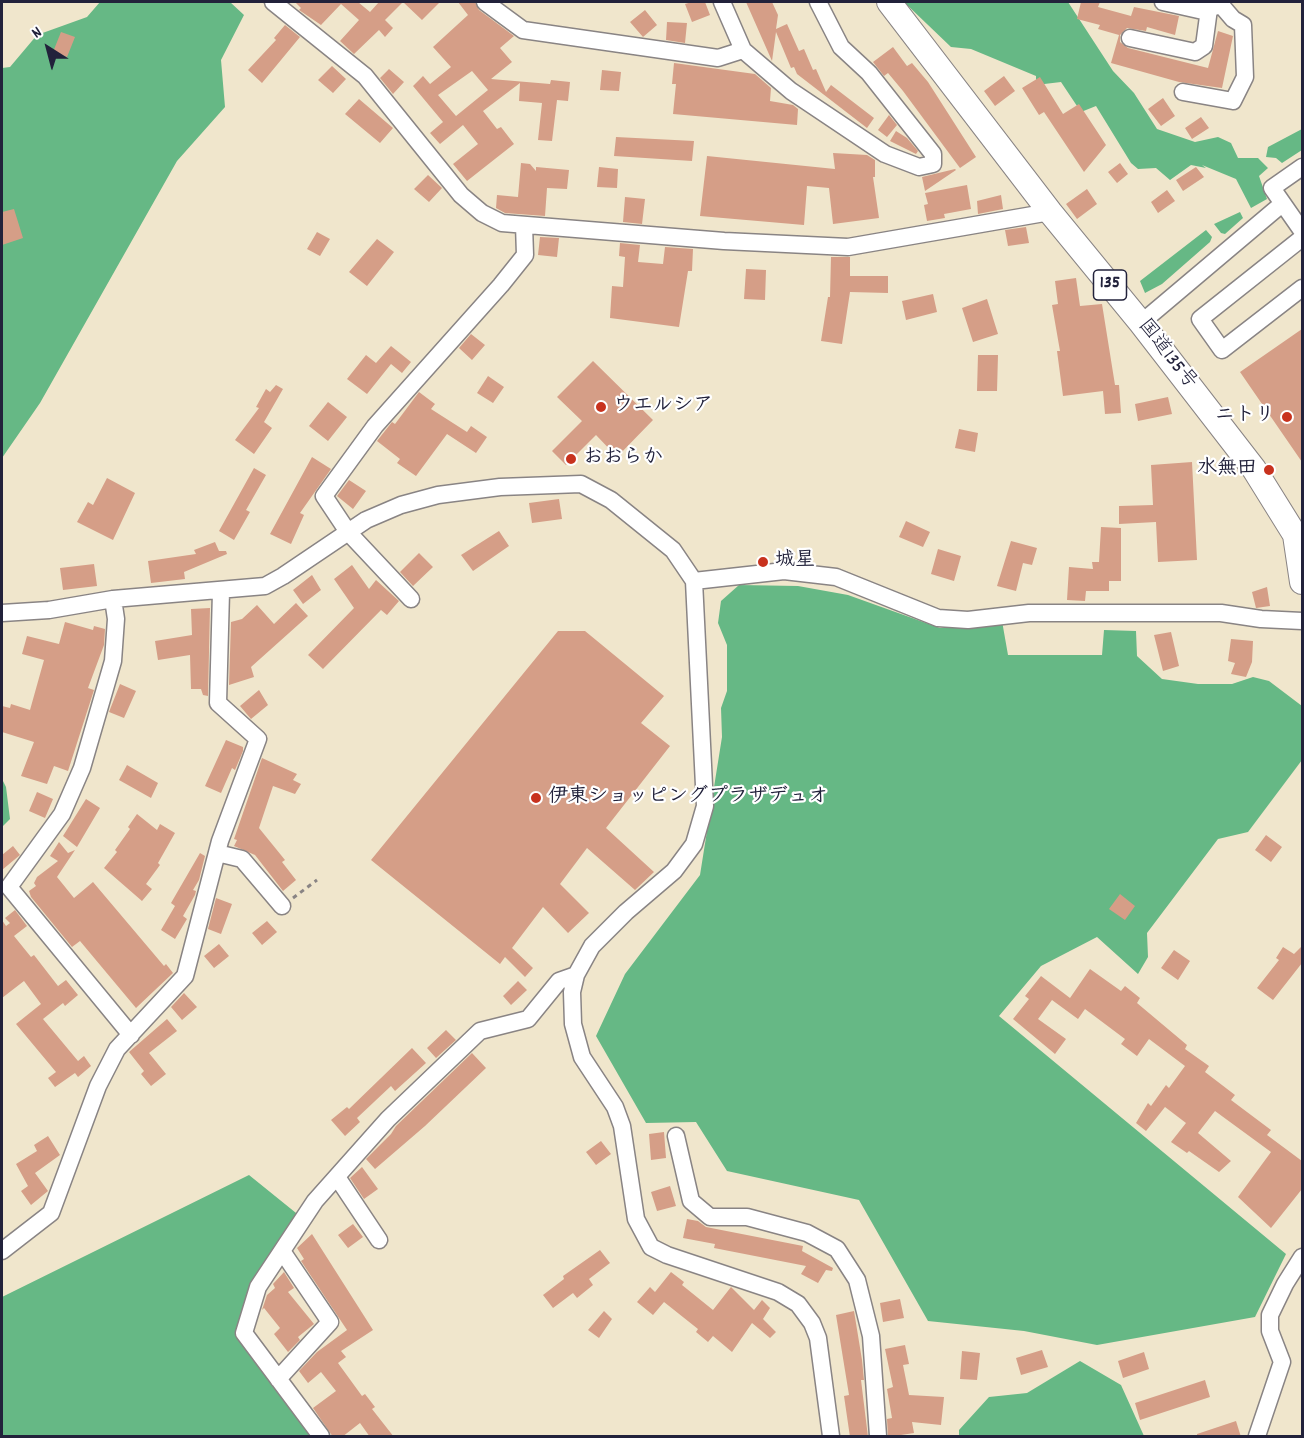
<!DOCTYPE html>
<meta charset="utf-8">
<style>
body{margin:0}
#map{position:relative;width:1304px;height:1438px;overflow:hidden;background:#f0e6cc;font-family:Dekko,sans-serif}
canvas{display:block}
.frame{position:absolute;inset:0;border:3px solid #22223b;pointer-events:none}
.north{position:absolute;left:18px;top:18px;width:60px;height:60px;-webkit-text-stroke:4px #fff;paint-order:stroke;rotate:324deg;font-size:16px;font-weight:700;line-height:24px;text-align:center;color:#22223b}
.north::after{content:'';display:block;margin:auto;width:21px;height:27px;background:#22223b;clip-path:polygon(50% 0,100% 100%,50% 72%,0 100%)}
</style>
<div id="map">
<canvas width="1304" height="1438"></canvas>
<div class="frame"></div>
<div class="north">N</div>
</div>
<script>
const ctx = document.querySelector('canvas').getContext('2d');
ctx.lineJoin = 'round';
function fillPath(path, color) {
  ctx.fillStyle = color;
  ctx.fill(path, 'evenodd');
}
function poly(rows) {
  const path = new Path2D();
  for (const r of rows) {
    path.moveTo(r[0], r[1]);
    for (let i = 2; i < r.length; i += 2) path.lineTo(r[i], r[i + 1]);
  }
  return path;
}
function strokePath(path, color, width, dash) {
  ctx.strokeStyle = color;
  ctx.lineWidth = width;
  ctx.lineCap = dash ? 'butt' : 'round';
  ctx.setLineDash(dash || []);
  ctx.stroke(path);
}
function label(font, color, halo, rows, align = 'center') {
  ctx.font = font + ' Dekko,"Klee One",sans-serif';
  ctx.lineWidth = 4.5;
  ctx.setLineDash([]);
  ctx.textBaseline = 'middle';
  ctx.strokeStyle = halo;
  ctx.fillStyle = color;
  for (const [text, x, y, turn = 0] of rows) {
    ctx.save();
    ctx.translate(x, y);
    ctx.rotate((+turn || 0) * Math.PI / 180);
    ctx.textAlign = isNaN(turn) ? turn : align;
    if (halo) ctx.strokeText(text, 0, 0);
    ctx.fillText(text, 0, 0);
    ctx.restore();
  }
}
fillPath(poly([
 [100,2,230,2,244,15,221,60,225,107,177,161,40,403,2,458,2,68,10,67,37,35,87,17],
 [904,2,1068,2,1113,71,1134,93,1157,129,1195,142,1218,137,1231,143,1238,158,1258,158,1268,168,1259,176,1267,199,1251,208,1236,179,1202,165,1206,168,1191,165,1170,180,1156,168,1138,169,1131,163,1096,106,1081,112,1061,82,1036,85,1036,76,971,49,951,47],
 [1302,129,1302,150,1282,163,1276,158,1266,157,1268,147],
 [1240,212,1243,218,1225,234,1221,233,1214,224],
 [1206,230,1212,237,1210,242,1162,284,1145,293,1140,281],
 [739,585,798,586,848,595,940,628,1002,621,1008,655,1102,655,1104,630,1136,631,1137,656,1162,679,1198,684,1232,684,1253,677,1269,681,1302,706,1302,760,1248,832,1218,839,1147,933,1148,957,1138,974,1097,937,1041,966,999,1016,1286,1254,1255,1317,1097,1345,1024,1331,928,1321,859,1200,727,1171,696,1122,646,1123,596,1036,625,974,700,875,722,737,721,708,727,691,727,645,718,623,721,601],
 [2,779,6,787,10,819,2,827],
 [249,1175,301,1217,237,1334,312,1436,2,1436,2,1297],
 [1080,1361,1121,1385,1144,1436,959,1436,959,1430,989,1397,1027,1393]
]), '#66b885');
fillPath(poly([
 [295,2,358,2,370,12,379,2,403,2,385,20,393,28,385,37,379,30,354,54,340,41,359,20,341,4,321,25,299,10,301,8],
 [403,2,440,2,422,20],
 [458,2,475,2,479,10,514,36,500,48,512,62,491,79,550,84,551,80,570,82,568,101,557,100,552,141,538,140,542,103,519,101,520,83,483,111,497,129,501,127,514,144,467,181,453,164,478,144,463,125,440,144,430,133,443,122,413,86,423,76,430,84,451,67,433,47,468,15],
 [472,71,488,90,456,116,438,95],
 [692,2,705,2,710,15,692,22,685,4],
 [746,2,772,2,778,15,776,29,787,24,799,51,804,49,813,70,816,69,826,92,831,85,874,118,867,128,797,74,794,67,791,68,776,32,772,61],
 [1081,2,1100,2,1098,7,1131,16,1134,7,1179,16,1175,35,1147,27,1146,31,1127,28,1120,35,1120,42,1128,48,1208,68,1218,31,1233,36,1222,88,1179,82,1111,63,1119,35,1098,29,1100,25,1077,19],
 [645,10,657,25,643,37,630,22],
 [667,22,687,23,685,43,666,40],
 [285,25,300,37,262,83,248,70,276,40,274,38],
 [61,32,75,37,67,57,53,52],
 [893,47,907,66,912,63,928,82,976,157,960,168,903,91,888,73,884,76,873,62],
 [674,63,755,74,771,88,770,101,793,105,798,109,797,125,673,114,676,84,672,84],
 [332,66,346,79,333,93,318,80],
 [389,69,404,82,393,94,380,78],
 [602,70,621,72,619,91,600,90],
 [1004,76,1015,91,995,106,984,91],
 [1040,77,1063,114,1079,104,1106,145,1084,172,1044,112,1039,115,1022,88],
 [1163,98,1175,116,1161,126,1148,109],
 [359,99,393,128,380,143,345,114],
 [889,115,897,125,887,137,878,130],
 [1201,117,1209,128,1192,139,1185,128],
 [896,131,907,138,918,151,916,154,890,141],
 [616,137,694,141,692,161,614,156],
 [833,153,867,155,875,160,875,177,873,177,879,218,833,224,829,188,807,186,804,225,700,216,707,156,835,169],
 [521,163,530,164,536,171,536,167,569,170,567,189,547,188,545,216,505,213,496,208,497,195,518,197],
 [1120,163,1128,174,1117,183,1108,172],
 [599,167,618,169,617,188,597,187],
 [1196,167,1204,177,1183,191,1176,180],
 [955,169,956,170,925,191,922,177],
 [428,175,442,188,429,202,414,189],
 [967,185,971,209,944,214,945,218,927,221,924,205,928,204,925,193],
 [1087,189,1097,204,1077,219,1066,204],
 [1167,190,1175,201,1158,213,1151,202],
 [1001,195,1003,209,978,214,977,201],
 [625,197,645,199,642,224,623,222],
 [14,209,23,238,2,245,2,212],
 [1026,227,1029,243,1008,246,1005,230],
 [317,232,330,239,320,256,307,249],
 [540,237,559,238,557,257,538,255],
 [377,239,394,252,367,286,349,272],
 [620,243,640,245,638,262,663,264,665,247,693,249,692,271,688,271,679,327,610,318,612,286,623,287,625,257,619,256],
 [831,257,850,257,850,276,888,276,888,293,850,292,842,344,821,341,828,297,830,297],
 [746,269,766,270,765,300,744,299],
 [1076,278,1080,306,1102,304,1115,385,1119,385,1121,413,1105,414,1103,391,1063,396,1057,351,1060,351,1052,305,1058,304,1055,281],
 [933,294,937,312,906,320,902,301],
 [987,299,998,334,973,342,962,308],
 [1302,329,1302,462,1240,372],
 [471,334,485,345,472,360,459,348],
 [391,346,411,362,402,373,391,364,367,394,347,379,366,355,376,363],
 [978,355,998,355,997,391,977,391],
 [593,361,653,420,617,457,596,435,566,465,552,451,582,421,557,397],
 [488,376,504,387,493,403,477,393],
 [276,385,283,389,264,422,272,428,254,454,235,440,259,408,256,407,266,389,270,392],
 [419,392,435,404,431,409,467,432,471,426,487,437,476,453,447,434,416,476,397,463,400,459,377,441,392,422,395,424],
 [1168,397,1172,414,1138,421,1135,404],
 [328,402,347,417,328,441,309,426],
 [959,429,978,433,975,452,955,448],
 [312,457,331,469,300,513,304,515,291,544,270,534],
 [1192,462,1197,560,1158,562,1156,522,1119,524,1119,506,1153,505,1151,465],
 [254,468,266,475,246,510,250,512,234,540,219,531],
 [107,478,135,493,113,540,77,522,88,502,93,505],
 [349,480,366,491,353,509,337,496],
 [559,499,562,519,532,523,529,503],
 [906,521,930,532,923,547,899,537],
 [1101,527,1121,528,1121,581,1109,581,1109,591,1086,591,1085,601,1067,600,1069,567,1093,569,1092,562,1099,562],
 [499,531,509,546,473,571,461,555],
 [1011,541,1037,548,1032,565,1023,563,1016,591,997,586],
 [215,542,219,551,226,551,227,554,184,572,185,579,151,583,148,561,196,554,194,550],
 [938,549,961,556,954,581,931,574],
 [419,553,433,567,413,586,400,572],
 [94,564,97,586,63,590,60,568],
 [352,565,369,589,376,580,399,601,387,615,381,610,323,669,308,655,354,608,334,579],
 [312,575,321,590,303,604,293,590],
 [1267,587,1270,606,1256,608,1252,592],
 [296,603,308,616,251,667,254,677,229,685,231,622,242,619,257,605,274,624],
 [210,608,208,696,203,695,201,689,191,689,190,655,158,660,155,641,192,635,191,609],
 [65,622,93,630,94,626,105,629,104,645,88,688,94,690,68,771,54,766,47,784,21,776,34,742,2,732,2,706,10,708,11,704,30,710,44,660,22,654,27,636,59,644],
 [558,631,585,631,664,696,641,723,670,746,606,828,654,872,635,890,587,848,560,884,589,913,568,933,543,907,512,948,533,968,525,977,505,957,500,964,371,860],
 [1171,632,1179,666,1163,671,1154,635],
 [1231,639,1253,641,1252,662,1246,677,1231,674,1235,663,1228,661],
 [120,684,136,691,124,718,109,712],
 [259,690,268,705,251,719,240,706],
 [226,740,243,747,243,751,235,770,232,768,221,793,205,786],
 [262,758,297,774,293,780,301,784,295,794,273,786,259,828,285,860,282,862,296,880,283,891,255,855,234,846,237,840,234,839],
 [127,765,158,783,151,798,119,780],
 [37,792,53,799,45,818,29,811],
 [86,799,100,808,77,847,63,836],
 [137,814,157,830,160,824,175,833,158,863,160,865,146,884,152,889,142,901,104,868,117,852,115,850,130,829,128,827],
 [1266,835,1282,847,1271,862,1255,850],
 [59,842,68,853,75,850,57,877,74,898,93,882,164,966,166,964,173,973,136,1008,80,941,72,947,31,897,29,891,36,886,34,883,37,877,58,861,50,856],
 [13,846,20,855,2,870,2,855],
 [200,853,205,856,199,880,193,890,196,891,195,895,183,916,187,919,175,939,161,930,175,906,171,903],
 [1120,894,1135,906,1125,920,1109,909],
 [216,898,232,904,221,934,208,929],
 [15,910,27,926,14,936,31,957,34,955,58,986,66,980,78,995,65,1006,63,1003,43,1019,78,1061,84,1056,91,1066,78,1077,75,1073,55,1087,48,1078,56,1072,16,1024,41,1004,24,981,2,998,2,920,6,926,10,923,5,918],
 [267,921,277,932,262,945,252,933],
 [219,944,229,956,214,968,204,956],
 [1302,946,1302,963,1273,1000,1257,988,1279,960,1276,958,1283,947,1294,954],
 [1174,950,1190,961,1178,980,1161,968],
 [1090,969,1121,991,1125,986,1140,998,1137,1003,1187,1045,1185,1049,1209,1066,1205,1072,1235,1095,1231,1100,1271,1130,1267,1135,1302,1161,1302,1189,1271,1228,1238,1197,1271,1152,1215,1111,1198,1133,1231,1161,1219,1172,1189,1151,1187,1153,1171,1142,1186,1123,1165,1107,1146,1131,1136,1123,1148,1103,1151,1106,1166,1085,1169,1088,1185,1066,1149,1039,1137,1056,1121,1044,1125,1039,1085,1009,1078,1019,1052,1000,1038,1019,1066,1039,1055,1054,1013,1019,1029,999,1025,996,1041,976,1070,998],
 [518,981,527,990,511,1005,503,996],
 [184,993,197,1007,182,1020,171,1007],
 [167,1019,177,1031,149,1053,166,1074,151,1086,141,1074,144,1071,129,1052],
 [446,1030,456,1040,436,1058,427,1048],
 [412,1048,426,1063,395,1091,391,1086,357,1118,360,1122,345,1136,331,1120,347,1107,349,1109],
 [472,1053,486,1068,425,1126,375,1169,366,1159,391,1134,396,1126],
 [664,1132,666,1158,651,1160,649,1134],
 [48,1136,60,1155,35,1173,48,1191,31,1205,21,1191,28,1186,16,1164,37,1151,34,1145],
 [601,1141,611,1154,596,1165,586,1152],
 [362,1167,378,1189,364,1199,350,1178],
 [670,1186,676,1206,657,1211,651,1192],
 [687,1219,698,1221,706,1227,803,1246,802,1251,833,1268,832,1271,826,1270,818,1283,801,1274,806,1266,714,1248,715,1244,683,1238],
 [353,1224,363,1237,348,1248,338,1235],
 [312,1234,373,1330,341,1351,346,1357,338,1363,362,1396,365,1394,375,1407,372,1409,394,1437,370,1437,360,1423,342,1437,333,1437,313,1408,336,1391,321,1372,308,1383,299,1371,317,1352,347,1330,301,1261,304,1259,297,1248],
 [600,1250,610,1263,589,1279,593,1285,577,1298,573,1293,553,1308,543,1295,564,1279,563,1276],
 [284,1272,294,1288,288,1292,314,1324,298,1337,300,1340,288,1352,274,1334,280,1328,264,1308,262,1310,267,1295,275,1288,273,1284],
 [671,1272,684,1282,682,1285,713,1310,731,1287,754,1310,762,1300,770,1308,763,1319,776,1332,770,1338,752,1323,732,1352,713,1336,708,1342,696,1332,698,1329,664,1302,653,1315,637,1302,650,1287,655,1292],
 [900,1299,904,1318,883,1322,880,1303],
 [604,1311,612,1319,599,1338,588,1330],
 [854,1311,862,1360,864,1380,861,1380,868,1437,850,1437,844,1396,849,1395,836,1315],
 [905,1345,909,1364,903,1365,909,1395,944,1397,941,1425,912,1422,914,1433,888,1437,887,1419,892,1418,887,1389,893,1387,885,1349],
 [1042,1350,1048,1367,1021,1375,1016,1358],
 [962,1351,980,1353,977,1380,960,1379],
 [1144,1352,1149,1369,1123,1378,1118,1361],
 [1205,1380,1210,1397,1140,1420,1135,1403],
 [1236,1421,1241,1437,1197,1437,1197,1434]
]), '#d59e87');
const minor = poly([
 [273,2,365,76,461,195,482,213,502,223,724,241,848,247,1050,212],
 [485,2,523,30,718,58,743,50],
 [722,2,743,50,791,91,885,154,919,167,933,164,933,154,869,73,841,47,818,2],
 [1163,2,1203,11,1217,6],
 [1130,38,1195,52,1204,46,1209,9],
 [1183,92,1233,101,1245,77,1243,25,1233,19,1221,5,1221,2],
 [1302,167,1272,188,1302,231],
 [1302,238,1200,319,1222,350,1302,288],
 [1141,323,1282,204],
 [694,581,784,571,836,577,938,618,968,620,1029,613,1221,613,1261,619,1302,621],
 [113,599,116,619,113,661,82,768,62,814,9,887,131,1035],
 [411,599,348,532,324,496,375,426,501,285,525,255,524,225],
 [2,613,49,610,113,599,265,586,283,576,366,520,401,505,438,495,500,487,581,484,611,500,673,550,694,581,705,806,694,844,674,871,626,912,592,946,576,975,572,992,573,1024,582,1057,615,1107,622,1126,636,1219,651,1247,667,1255,778,1292,798,1304,812,1323,818,1338,831,1436],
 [217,853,242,859,282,906],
 [676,1136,691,1201,710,1217,747,1217,807,1233,837,1249,857,1280,871,1336,878,1436],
 [337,1177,379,1240],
 [2,1251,51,1213,98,1086,117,1049,185,976,220,841,258,739,218,703,221,592],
 [278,1379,330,1322,282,1251],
 [321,1436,244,1333,258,1287,315,1201,388,1119,480,1031,528,1019,559,981,576,975],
 [1257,1436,1282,1362,1270,1331,1270,1315,1285,1284,1302,1257]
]);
const highway = poly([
 [889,2,1050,212,1141,323,1254,469,1295,535,1302,582]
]);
strokePath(minor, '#898484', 19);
strokePath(highway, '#898484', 26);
strokePath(poly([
 [293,898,317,880]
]), '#898484', 3, [4.5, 4.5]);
strokePath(minor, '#fff', 16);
strokePath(highway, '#fff', 24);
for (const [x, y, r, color] of [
 [601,407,6,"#c8321e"],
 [1287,417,6,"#c8321e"],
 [571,459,6,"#c8321e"],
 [1269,470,6,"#c8321e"],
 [763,562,6,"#c8321e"],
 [536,798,6,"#c8321e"]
]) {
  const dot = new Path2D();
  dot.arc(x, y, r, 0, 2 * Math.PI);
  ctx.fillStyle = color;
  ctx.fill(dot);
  strokePath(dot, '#fff', 2);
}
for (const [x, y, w] of [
 [1110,285,33]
]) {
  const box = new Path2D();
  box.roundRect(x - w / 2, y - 15, w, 30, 4.5);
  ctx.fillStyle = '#fff';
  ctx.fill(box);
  strokePath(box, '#22223b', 1.5);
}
label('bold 18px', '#22223b', null, [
 ["135",1110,285]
]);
label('20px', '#22223b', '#fff', [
 ["国道135号",1166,355,52]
]);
label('bold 20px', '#22223b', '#fff', [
 ["ウエルシア",613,407],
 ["ニトリ",1275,417,"right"],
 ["おおらか",583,459],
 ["水無田",1257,470,"right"],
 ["城星",775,562],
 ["伊東ショッピングプラザデュオ",548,798]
], 'left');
</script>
